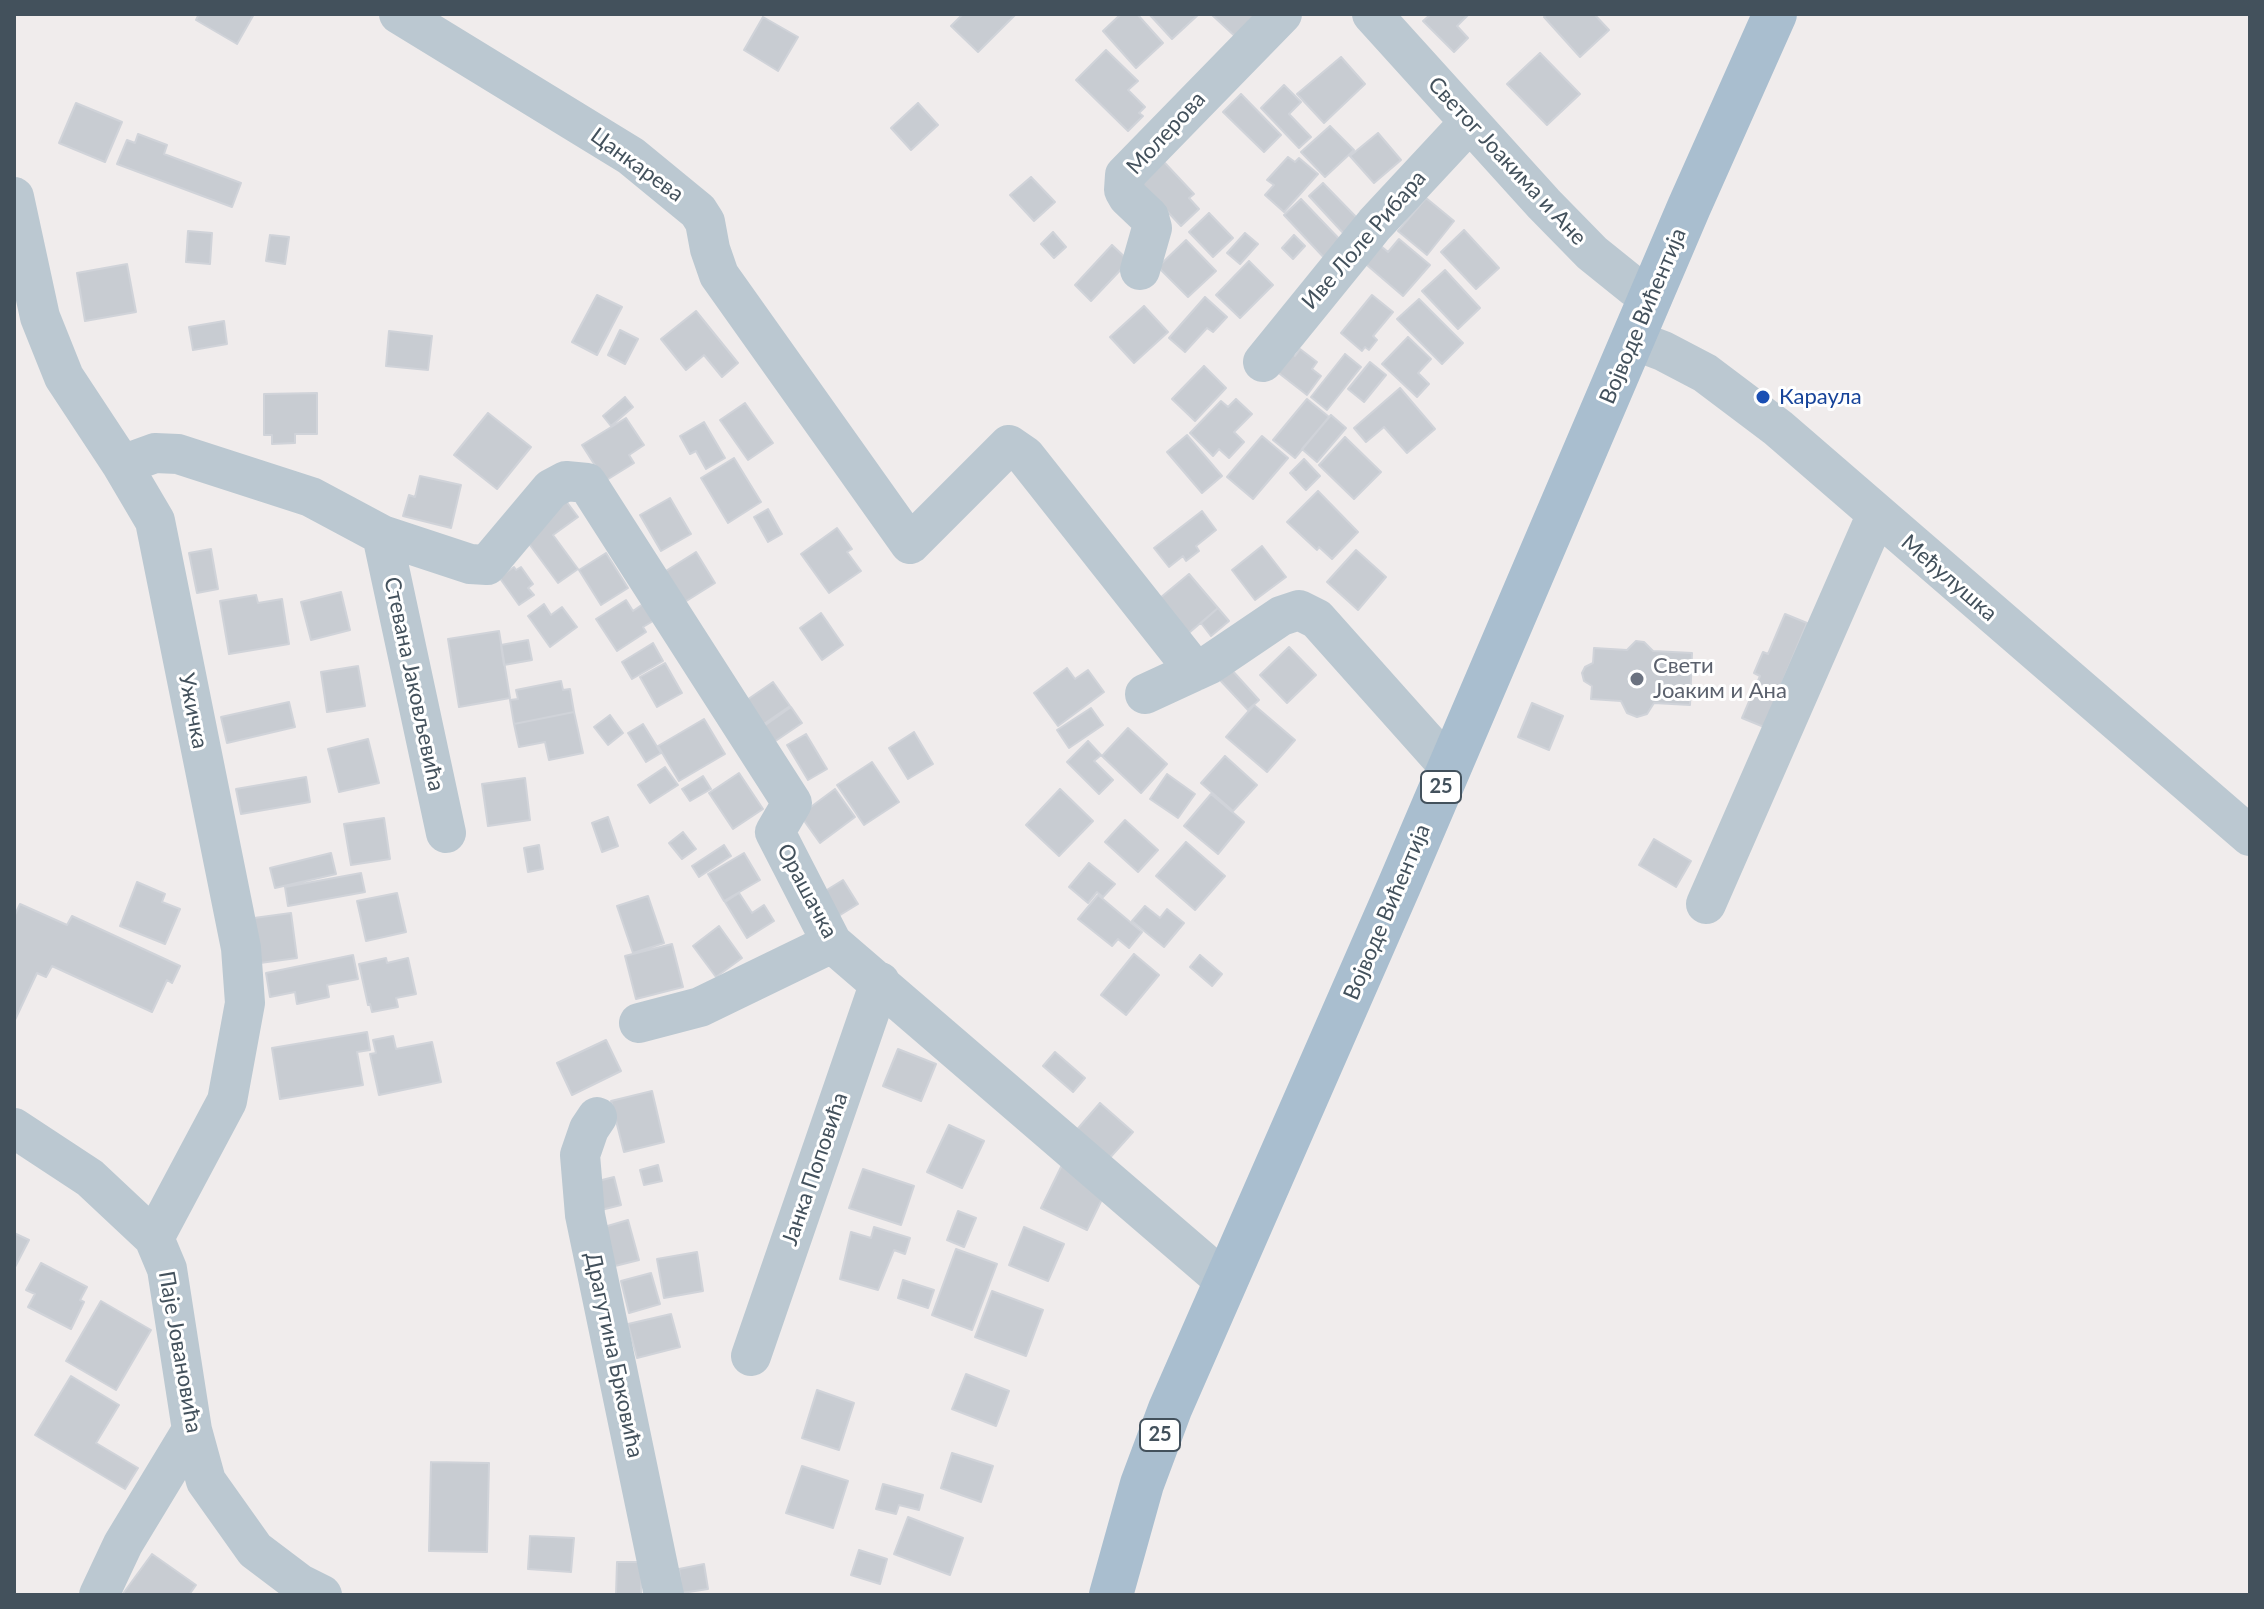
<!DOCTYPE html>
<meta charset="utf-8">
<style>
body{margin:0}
#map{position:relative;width:2264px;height:1609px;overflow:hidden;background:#f0ecec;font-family:Lato,sans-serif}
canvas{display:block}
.frame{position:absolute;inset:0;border:16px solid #43515c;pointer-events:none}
</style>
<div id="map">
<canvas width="2264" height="1609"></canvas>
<div class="frame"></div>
</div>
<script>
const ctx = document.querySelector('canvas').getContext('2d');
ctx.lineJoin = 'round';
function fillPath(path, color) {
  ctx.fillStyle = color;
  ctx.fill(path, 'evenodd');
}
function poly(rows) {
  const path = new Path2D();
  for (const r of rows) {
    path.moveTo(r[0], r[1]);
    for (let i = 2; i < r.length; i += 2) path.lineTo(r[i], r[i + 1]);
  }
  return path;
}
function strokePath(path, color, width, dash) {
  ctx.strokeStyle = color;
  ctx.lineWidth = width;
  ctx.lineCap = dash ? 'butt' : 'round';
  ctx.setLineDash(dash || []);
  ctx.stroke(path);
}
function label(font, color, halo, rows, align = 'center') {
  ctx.font = font + ' Lato,sans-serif';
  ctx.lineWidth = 6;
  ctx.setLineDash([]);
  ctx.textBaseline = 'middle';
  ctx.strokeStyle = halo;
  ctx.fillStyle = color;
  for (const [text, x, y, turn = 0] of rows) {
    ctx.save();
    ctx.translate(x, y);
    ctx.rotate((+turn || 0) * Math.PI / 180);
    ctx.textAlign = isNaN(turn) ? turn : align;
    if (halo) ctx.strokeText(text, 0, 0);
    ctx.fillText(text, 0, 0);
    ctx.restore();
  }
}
const building = poly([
 [199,14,254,14,237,44,196,20,199,14],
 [963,14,1016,14,978,52,951,26,963,14],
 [1121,14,1137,14,1163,43,1136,68,1103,31,1121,14],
 [1149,14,1199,14,1172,39,1149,14],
 [1211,14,1258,14,1239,40,1211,14],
 [1431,14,1469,14,1457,26,1468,38,1454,52,1423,21,1431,14],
 [1547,14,1594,14,1609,30,1580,57,1544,17,1547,14],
 [763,17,798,37,778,71,744,50,763,17],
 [1106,50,1138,81,1128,90,1145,107,1139,113,1143,116,1128,131,1076,80,1106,50],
 [1540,53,1580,94,1547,125,1507,84,1540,53],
 [1341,57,1365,84,1324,123,1297,94,1341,57],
 [1284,85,1301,102,1289,114,1311,137,1299,148,1261,108,1284,85],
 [1241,94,1281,135,1264,152,1223,112,1241,94],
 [76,103,122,122,105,162,59,143,76,103],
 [918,103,938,125,911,150,891,128,918,103],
 [1330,126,1354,150,1325,177,1301,152,1330,126],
 [1378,133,1401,160,1374,183,1350,156,1378,133],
 [138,134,167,145,164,154,241,183,232,207,117,164,127,140,135,143,138,134],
 [1288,157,1295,162,1299,158,1318,174,1284,212,1265,195,1274,185,1267,180,1288,157],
 [1164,162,1194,194,1189,198,1199,209,1181,226,1134,176,1164,162],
 [1031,177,1055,202,1034,221,1010,195,1031,177],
 [1323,183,1360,221,1345,235,1309,196,1323,183],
 [1426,198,1454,221,1427,255,1398,231,1426,198],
 [1301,199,1346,246,1329,263,1284,215,1301,199],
 [1209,213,1233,238,1213,257,1189,232,1209,213],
 [1464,230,1499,268,1476,289,1441,252,1464,230],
 [188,231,212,233,210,264,186,262,188,231],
 [1053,232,1066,247,1054,258,1041,244,1053,232],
 [1245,233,1258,244,1240,264,1227,253,1245,233],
 [270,235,289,237,285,264,266,261,270,235],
 [1294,235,1305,246,1293,259,1282,248,1294,235],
 [1399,239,1430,265,1403,296,1361,260,1376,242,1388,252,1399,239],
 [1186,240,1216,271,1188,297,1158,267,1186,240],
 [1112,245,1129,261,1091,301,1075,285,1112,245],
 [1249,261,1273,285,1240,318,1216,295,1249,261],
 [127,264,136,312,85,321,77,273,127,264],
 [1445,270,1480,308,1458,329,1422,291,1445,270],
 [597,295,622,307,597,355,572,342,597,295],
 [1372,295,1393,312,1373,336,1377,340,1369,350,1365,347,1362,351,1341,333,1372,295],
 [1205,297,1227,317,1213,332,1207,328,1185,352,1169,338,1205,297],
 [1419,299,1463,343,1442,364,1397,319,1419,299],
 [1144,306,1168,332,1134,363,1110,337,1144,306],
 [696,311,738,363,722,377,704,355,686,370,661,339,696,311],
 [224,321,227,344,193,350,189,327,224,321],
 [620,330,638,339,625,364,608,355,620,330],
 [389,331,432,336,428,370,386,366,389,331],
 [1408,337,1431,359,1418,373,1429,384,1417,397,1382,364,1408,337],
 [1285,349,1295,356,1300,349,1317,362,1312,369,1321,376,1307,395,1271,367,1285,349],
 [1345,354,1361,367,1327,410,1311,397,1345,354],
 [1370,362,1386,375,1364,402,1348,389,1370,362],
 [1204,366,1226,388,1195,421,1172,399,1204,366],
 [1400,388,1435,429,1407,453,1384,427,1366,442,1354,428,1400,388],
 [317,393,317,434,295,434,295,443,272,444,272,435,264,435,264,394,317,393],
 [625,397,633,407,611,426,603,416,625,397],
 [1236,399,1252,414,1234,432,1244,442,1229,458,1219,449,1213,456,1190,433,1221,401,1228,407,1236,399],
 [1307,399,1329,417,1295,458,1273,440,1307,399],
 [745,403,773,443,748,460,720,420,745,403],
 [488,413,531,447,497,489,454,455,488,413],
 [1331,415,1346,428,1317,462,1302,449,1331,415],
 [626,418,644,445,629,455,634,463,605,481,582,445,626,418],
 [704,422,725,458,706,469,696,451,690,454,680,436,704,422],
 [1187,435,1222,476,1202,493,1167,452,1187,435],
 [1262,436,1288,458,1253,499,1227,477,1262,436],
 [1345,437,1381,472,1354,499,1319,465,1345,437],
 [734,458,761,502,728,523,701,478,734,458],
 [1304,459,1320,476,1306,490,1290,473,1304,459],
 [420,476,461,485,451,528,403,516,409,495,415,497,420,476],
 [1318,491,1358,532,1332,559,1319,547,1317,550,1287,522,1318,491],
 [670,498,691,534,661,551,640,515,670,498],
 [566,501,578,517,553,535,578,569,558,583,521,533,566,501],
 [768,509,782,534,768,542,754,517,768,509],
 [1202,511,1216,530,1196,546,1199,551,1186,561,1183,556,1169,567,1154,548,1202,511],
 [837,528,852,549,847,552,861,571,829,593,801,554,837,528],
 [1262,546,1286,577,1255,600,1232,570,1262,546],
 [211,549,218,589,197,593,189,553,211,549],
 [1356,550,1386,577,1358,610,1327,582,1356,550],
 [696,552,715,583,680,605,661,574,696,552],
 [606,553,628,588,601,605,579,570,606,553],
 [514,567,516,570,521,567,533,584,528,588,534,595,519,605,499,577,514,567],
 [1189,574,1218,608,1183,638,1154,603,1189,574],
 [341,592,350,630,311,640,301,602,341,592],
 [256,595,258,603,282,599,289,644,229,654,220,601,256,595],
 [626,600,633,611,643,604,653,621,643,627,646,632,617,651,596,619,626,600],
 [544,604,551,615,562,607,577,627,550,647,528,616,544,604],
 [1218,608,1229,621,1211,636,1201,623,1218,608],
 [821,613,843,645,822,660,800,628,821,613],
 [1785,614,1807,623,1764,727,1742,718,1760,676,1754,673,1763,652,1768,654,1785,614],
 [499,631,510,698,459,707,448,639,499,631],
 [528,640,532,660,504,665,501,645,528,640],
 [1636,641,1644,642,1653,651,1692,653,1690,705,1654,703,1647,714,1637,717,1627,713,1621,701,1591,699,1592,686,1584,681,1582,673,1585,667,1593,663,1594,648,1627,650,1636,641],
 [653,643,663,661,632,679,622,662,653,643],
 [1289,647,1316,675,1287,703,1260,675,1289,647],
 [665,663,682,693,657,707,640,677,665,663],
 [358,666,365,706,327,712,321,672,358,666],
 [1067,668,1075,679,1088,670,1104,692,1058,726,1034,693,1067,668],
 [1230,668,1259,700,1248,710,1219,679,1230,668],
 [561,681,563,690,570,689,574,712,514,724,510,700,518,699,516,690,561,681],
 [773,682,790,706,761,726,744,702,773,682],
 [289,702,295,727,227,743,221,717,289,702],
 [1532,703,1563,716,1549,750,1518,737,1532,703],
 [1254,705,1295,740,1267,772,1226,737,1254,705],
 [791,707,802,723,774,742,764,726,791,707],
 [1091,708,1103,725,1069,748,1057,730,1091,708],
 [574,712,583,753,549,760,545,742,519,747,514,724,574,712],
 [610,715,623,733,608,745,594,727,610,715],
 [704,719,725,754,679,781,658,746,704,719],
 [643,724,661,753,646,762,628,733,643,724],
 [1128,728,1167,764,1141,793,1102,756,1128,728],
 [914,732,933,764,908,779,889,748,914,732],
 [806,734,827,769,808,780,787,745,806,734],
 [368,739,379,783,339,792,328,749,368,739],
 [1088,741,1101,755,1094,761,1113,780,1099,794,1067,762,1088,741],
 [1225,756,1257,785,1233,811,1201,783,1225,756],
 [872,762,899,802,864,825,837,785,872,762],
 [665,767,678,785,650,803,638,785,665,767],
 [739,773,763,809,733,829,709,793,739,773],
 [1167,774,1195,794,1178,818,1150,799,1167,774],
 [703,776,711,789,690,801,682,789,703,776],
 [306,777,310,802,241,814,236,789,306,777],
 [525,778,530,820,488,826,482,784,525,778],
 [835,789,855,817,820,843,800,815,835,789],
 [1060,789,1093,821,1059,856,1026,825,1060,789],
 [1211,794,1244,822,1218,854,1184,826,1211,794],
 [608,817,618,846,602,852,592,823,608,817],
 [384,818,390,859,351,865,344,824,384,818],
 [1125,820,1158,850,1138,872,1105,842,1125,820],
 [683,832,696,849,682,859,669,843,683,832],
 [1654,839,1691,861,1676,887,1639,865,1654,839],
 [1186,842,1225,876,1195,910,1156,876,1186,842],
 [539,845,543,869,528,872,524,848,539,845],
 [724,845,731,856,699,877,692,866,724,845],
 [331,853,336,874,275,888,270,868,331,853],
 [744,853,760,880,724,901,708,874,744,853],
 [1089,863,1115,884,1103,897,1097,892,1088,903,1069,887,1089,863],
 [361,873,365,892,288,906,285,887,361,873],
 [843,880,858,904,832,920,817,896,843,880],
 [137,882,165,894,162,902,180,909,165,944,120,926,137,882],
 [397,893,406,932,366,941,357,901,397,893],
 [739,893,752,913,764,905,774,921,747,938,725,902,739,893],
 [1098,895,1142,932,1129,948,1118,939,1112,946,1078,919,1098,895],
 [648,896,664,943,633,953,617,906,648,896],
 [20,904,67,925,72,916,180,966,172,983,167,980,152,1012,52,966,46,977,37,973,14,1022,14,917,20,904],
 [1145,906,1160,918,1167,909,1184,923,1164,947,1132,921,1145,906],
 [291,913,297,958,260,963,254,918,291,913],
 [719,926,742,958,716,977,693,946,719,926],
 [672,944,683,987,636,999,625,956,672,944],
 [1134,954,1159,975,1126,1015,1101,995,1134,954],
 [353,955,358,979,327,985,329,997,297,1004,295,992,270,997,266,973,353,955],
 [1200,955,1222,974,1212,986,1190,967,1200,955],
 [386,958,387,963,408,958,416,994,396,998,398,1007,372,1012,370,1004,368,1005,359,964,386,958],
 [367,1032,370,1050,357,1052,363,1085,280,1099,272,1048,367,1032],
 [393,1036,396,1049,432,1042,441,1082,379,1095,370,1054,376,1053,373,1040,393,1036],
 [606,1040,621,1071,572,1095,557,1063,606,1040],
 [898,1049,936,1064,921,1101,883,1086,898,1049],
 [1055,1052,1085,1078,1073,1092,1043,1066,1055,1052],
 [652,1091,664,1142,624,1152,611,1101,652,1091],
 [1100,1103,1133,1132,1107,1161,1074,1133,1100,1103],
 [949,1125,984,1141,962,1188,927,1172,949,1125],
 [1063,1163,1109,1185,1087,1230,1041,1208,1063,1163],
 [658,1165,662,1181,644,1185,640,1170,658,1165],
 [863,1169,914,1186,901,1225,849,1208,863,1169],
 [614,1177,621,1205,601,1210,594,1182,614,1177],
 [958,1211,976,1218,964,1247,947,1240,958,1211],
 [628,1220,639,1260,615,1266,604,1227,628,1220],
 [874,1227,910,1238,905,1254,894,1250,878,1290,840,1279,851,1232,871,1238,874,1227],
 [1024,1227,1064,1244,1048,1281,1009,1265,1024,1227],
 [14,1233,29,1240,14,1269,14,1233],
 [956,1249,997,1264,972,1330,932,1315,956,1249],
 [697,1252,703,1291,664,1298,657,1259,697,1252],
 [41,1263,87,1287,80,1300,84,1302,71,1329,28,1307,35,1294,26,1290,41,1263],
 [651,1273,660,1304,629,1313,621,1281,651,1273],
 [903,1280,934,1290,928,1308,898,1298,903,1280],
 [992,1291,1043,1310,1026,1356,975,1337,992,1291],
 [101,1301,151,1330,116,1390,66,1361,101,1301],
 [671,1314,680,1347,637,1358,628,1324,671,1314],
 [966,1374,1009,1391,996,1426,952,1409,966,1374],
 [71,1376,119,1405,96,1443,138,1468,125,1489,35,1435,71,1376],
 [817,1390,854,1403,839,1450,802,1438,817,1390],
 [952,1453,993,1466,981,1502,941,1488,952,1453],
 [431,1462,489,1463,487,1552,429,1551,431,1462],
 [802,1466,848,1481,833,1528,786,1513,802,1466],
 [883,1484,923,1495,919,1510,899,1505,896,1514,876,1509,883,1484],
 [908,1517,963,1538,950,1575,894,1554,908,1517],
 [530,1536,574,1538,571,1572,528,1569,530,1536],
 [859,1550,887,1559,880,1584,851,1575,859,1550],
 [152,1554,196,1585,189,1595,122,1595,152,1554],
 [617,1562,642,1562,641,1595,616,1595,617,1562],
 [704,1564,708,1589,682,1593,679,1569,704,1564]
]);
fillPath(building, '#c8ccd2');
strokePath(building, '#d0d3d9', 2);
strokePath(poly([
 [399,14,631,156,698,211,705,222,710,249,719,275,910,544,1009,445,1025,456,1195,671],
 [1372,14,1544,204,1592,253,1633,286,1652,298],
 [14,197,40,317,64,377,122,465,155,521,241,948,245,1003,227,1101,154,1238],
 [1140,270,1152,228,1149,217,1128,197,1124,190,1125,175,1282,14],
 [1634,340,1663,351,1705,373,1778,428,2250,836],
 [1263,362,1375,224,1469,123],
 [122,465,155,453,178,454,311,497,382,535,470,564,487,565,551,489,566,481,587,483,792,803,775,832,832,943,1226,1282],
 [382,535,446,833],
 [1145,694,1210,664,1281,616,1299,610,1317,619,1450,768],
 [1706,904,1876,516],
 [639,1023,700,1007,832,943],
 [597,1117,589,1129,580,1155,585,1215,664,1595],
 [14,1128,90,1178,154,1238,167,1269,192,1430,206,1481,255,1550,300,1584,322,1595],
 [751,1356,880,982],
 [99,1595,123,1544,192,1430]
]), '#bbc8d1', 40);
strokePath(poly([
 [1111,1595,1142,1484,1170,1409,1399,886,1689,207,1775,14]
]), '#a9becf', 44);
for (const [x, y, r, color] of [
 [1763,397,8,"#1a4fb4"],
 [1637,679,8,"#6b7280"]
]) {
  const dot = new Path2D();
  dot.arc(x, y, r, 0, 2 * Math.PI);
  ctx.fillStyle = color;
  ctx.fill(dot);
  strokePath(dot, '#fff', 3);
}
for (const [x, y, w] of [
 [1441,787,40],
 [1160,1435,40]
]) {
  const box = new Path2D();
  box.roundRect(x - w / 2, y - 16, w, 32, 6);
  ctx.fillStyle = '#fff';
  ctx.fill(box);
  strokePath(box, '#43515c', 2);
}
label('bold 20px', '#43515c', null, [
 ["25",1441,787],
 ["25",1160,1435]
]);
label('22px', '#43515c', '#fff', [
 ["Молерова",1166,133,-47],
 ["Светог Јоакима и Ане",1507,161,47],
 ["Цанкарева",637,165,36],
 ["Иве Лоле Рибара",1364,240,-49],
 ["Војводе Вићентија",1643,316,-67],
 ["Међулушка",1949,578,41],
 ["Стевана Јаковљевића",414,684,78],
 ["Ужичка",193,711,79],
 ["Орашачка",807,891,62],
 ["Војводе Вићентија",1387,912,-67],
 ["Јанка Поповића",815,1169,-71],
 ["Паје Јовановића",180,1352,80],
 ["Драгутина Брковића",614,1355,78]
]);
label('22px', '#164399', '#fff', [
 ["Караула",1779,397]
], 'left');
label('22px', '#5b616d', '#fff', [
 ["Свети",1653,666],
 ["Јоаким и Ана",1653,691]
], 'left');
</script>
